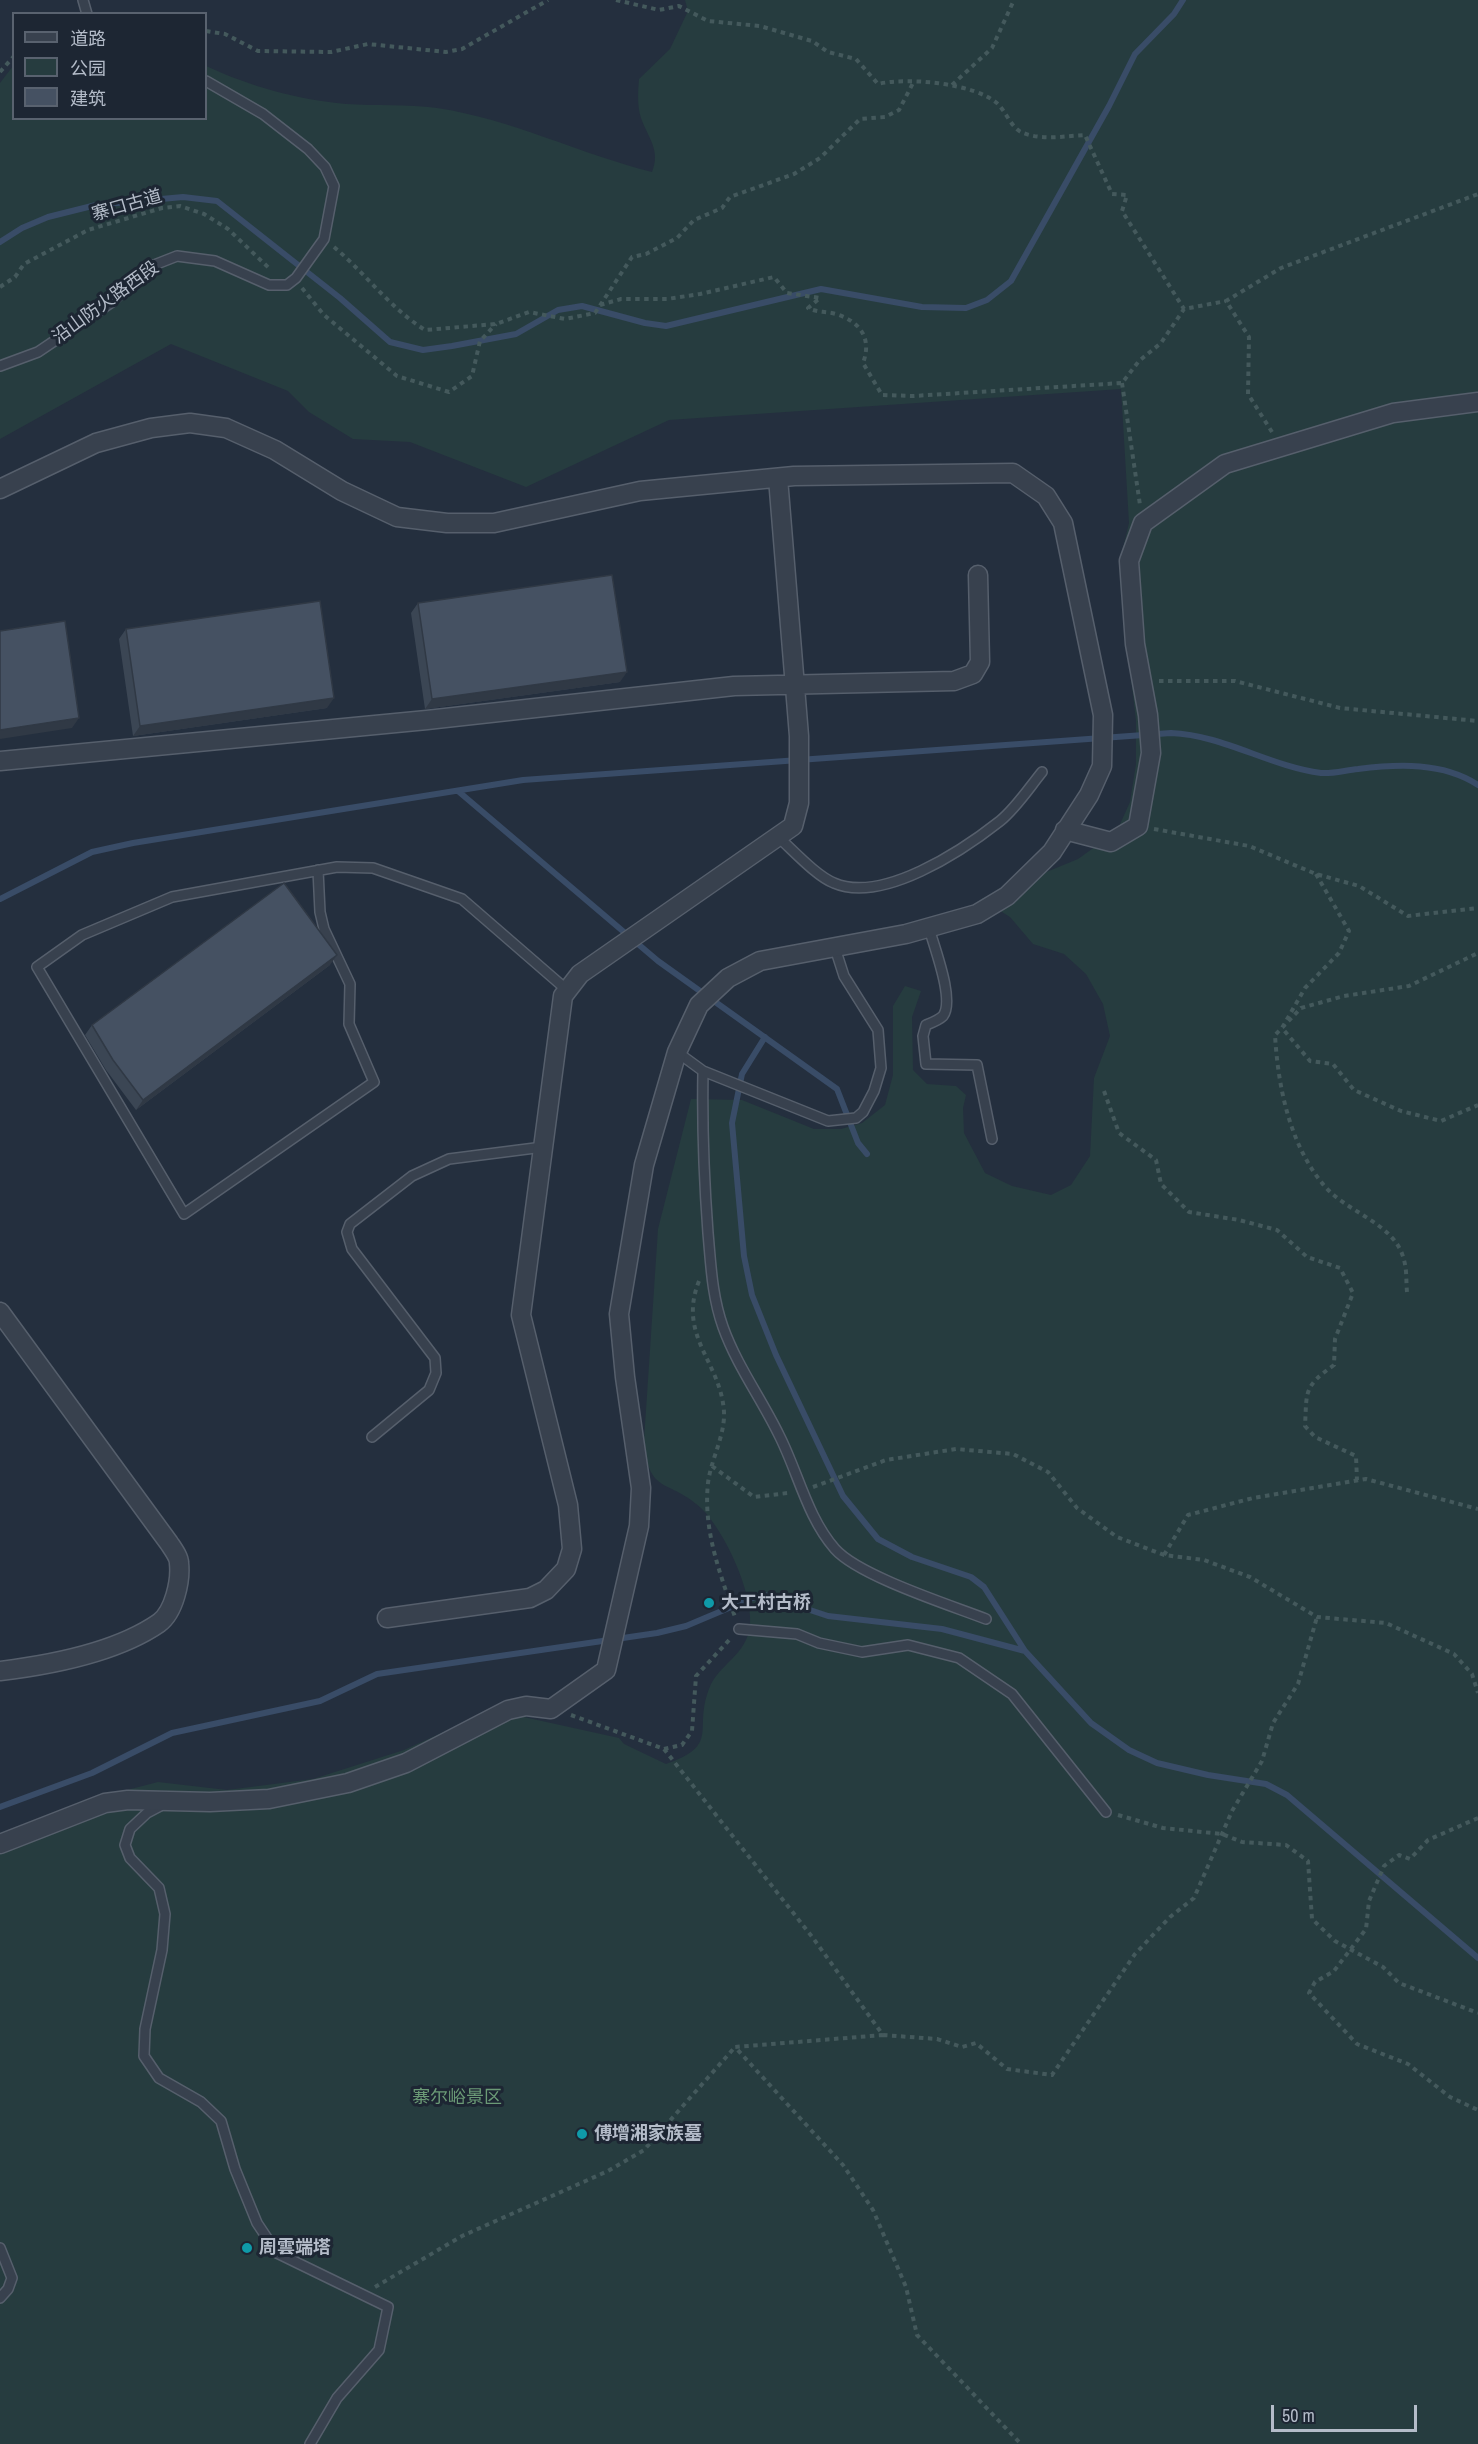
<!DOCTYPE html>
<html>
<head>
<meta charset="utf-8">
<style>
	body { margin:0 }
	#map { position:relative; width:1478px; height:2444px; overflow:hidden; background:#242f3e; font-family:"Archivo Narrow","Noto Sans SC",sans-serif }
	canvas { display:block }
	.legend { position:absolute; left:12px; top:12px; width:195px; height:108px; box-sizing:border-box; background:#1d2633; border:2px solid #59626f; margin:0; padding:8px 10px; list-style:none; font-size:18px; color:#b4bcc9 }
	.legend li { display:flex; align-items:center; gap:12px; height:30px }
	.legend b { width:30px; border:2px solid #59626f }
	.scale { position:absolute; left:1271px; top:2405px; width:146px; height:27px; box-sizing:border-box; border:3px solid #b4bcc9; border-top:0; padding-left:8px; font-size:18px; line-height:21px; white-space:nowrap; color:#b4bcc9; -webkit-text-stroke:4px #1d2633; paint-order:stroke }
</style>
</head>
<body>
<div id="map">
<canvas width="1478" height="2444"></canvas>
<ul class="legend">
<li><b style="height:8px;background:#38414e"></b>道路</li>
<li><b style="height:16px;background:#263c3f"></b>公园</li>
<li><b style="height:16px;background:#455162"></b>建筑</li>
</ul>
<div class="scale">50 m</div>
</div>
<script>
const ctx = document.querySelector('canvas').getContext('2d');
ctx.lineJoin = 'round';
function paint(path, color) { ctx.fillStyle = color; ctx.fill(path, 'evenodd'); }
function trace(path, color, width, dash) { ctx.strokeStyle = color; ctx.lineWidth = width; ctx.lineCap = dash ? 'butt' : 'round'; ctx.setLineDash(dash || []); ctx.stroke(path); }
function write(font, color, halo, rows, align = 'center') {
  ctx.font = font + ' "Archivo Narrow","Noto Sans SC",sans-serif'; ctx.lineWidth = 6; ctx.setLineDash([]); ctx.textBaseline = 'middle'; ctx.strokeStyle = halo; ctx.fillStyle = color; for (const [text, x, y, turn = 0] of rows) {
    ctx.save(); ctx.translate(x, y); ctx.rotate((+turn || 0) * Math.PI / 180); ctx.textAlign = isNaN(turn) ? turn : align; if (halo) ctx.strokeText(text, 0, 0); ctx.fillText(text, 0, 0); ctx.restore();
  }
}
paint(new Path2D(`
	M685,0H1478V2444H0V1837L96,1798L158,1782L227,1790L313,1779L404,1750L492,1710L619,1738L624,1744L666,1764C721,1745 693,1730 709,1689C718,1664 747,1656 750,1625C753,1592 724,1530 701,1508C669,1478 648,1496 644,1440L658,1229L691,1099L742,1100L814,1129H841L862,1123L885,1105L893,1075V1006L905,986L921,991L912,1017L913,1070L927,1084L956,1086L966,1095L963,1108L964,1133L985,1173L1012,1186L1051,1195L1071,1185L1090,1156L1094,1078L1110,1036L1103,1004L1086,974L1064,954L1033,944L1010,917L981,899L1078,859L1117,831L1130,802L1136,764V721L1120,581L1121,557L1129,523L1121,389L669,420L526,487L410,442L353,439L309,412L288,391L171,344L0,439V83L13,66L14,118H206V66C252,87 295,99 346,104C376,106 407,104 437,108C511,119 580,154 652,172C661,150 648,138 641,118C637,105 638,92 639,79L670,49L688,11Z`), '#263c3f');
trace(new Path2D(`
	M0,242L22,228L48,217L96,205L183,197L217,201L340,298L390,342L423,350L452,346L516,334L558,310L582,306L645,323L666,326L821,289L922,307L966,308L987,300L1011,281L1109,106L1135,54L1174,14L1183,0
	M458,791L658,961L837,1089L858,1143L867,1154
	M0,899L92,852L133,843L523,780L1171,733C1223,735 1269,766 1321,773C1333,774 1346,770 1358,769C1398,764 1443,762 1478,785
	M765,1037L742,1074L732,1123L744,1256L752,1295L776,1355L843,1496L878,1539L912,1557L971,1577L984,1587L1025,1651
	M0,1807L92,1773L172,1733L320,1701L377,1674L657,1633L686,1626L762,1594L828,1616L942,1629L1025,1651L1091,1723L1129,1750L1157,1763L1208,1775L1266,1784L1287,1795L1478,1958`), '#394c67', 6);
const lane = new Path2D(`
	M83,0L87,14
	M0,366L38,352L112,302L149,267L177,256L215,261L269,285H287L296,278L324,239L334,186L325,167L308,149L263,114L206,81
	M777,836C792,849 816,876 834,883C882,904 962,851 1000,821C1016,808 1029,788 1042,772
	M318,870L320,912L324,929L350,984L349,1024L374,1082L184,1214L37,967L82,935L172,897L337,867L373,868L462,899L567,990
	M929,928C934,947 955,1000 943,1016C939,1020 931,1023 926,1025L923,1036L926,1064L977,1065L992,1139
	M677,1052L703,1071C702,1125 704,1179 708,1233C711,1266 712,1296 723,1327C737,1366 761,1398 779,1435C798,1472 807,1517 835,1549C859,1576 950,1605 986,1619
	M703,1071L828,1121L856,1118L863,1112L874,1091L881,1068L878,1030L844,976L835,948
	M372,1437L429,1390L436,1373L435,1358L352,1249L347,1232L350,1224L412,1176L449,1159L543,1147
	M739,1629L797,1634L819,1643L862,1652L908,1645L959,1658L1012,1694L1106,1812
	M164,1804L147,1813L130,1829L125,1845L130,1858L159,1888L165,1914L162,1950L145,2029L144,2056L159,2078L201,2102L221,2121L235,2169L257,2223L277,2253L388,2307L379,2350L337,2398L310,2444
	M0,2248L12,2278L8,2289L0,2298`);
const street = new Path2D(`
	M0,489L96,443L151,428L190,423L226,428L275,450L342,491L397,517L447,523H494L640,491L794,476L1013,473L1046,496L1063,523L1103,715L1102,766L1089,795L1052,852L1007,896L977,914L906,934L760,961L728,978L699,1005L677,1052L644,1165L619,1314L625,1377L641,1488L639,1526L606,1670L551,1709L526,1706L508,1710L406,1763L348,1783L269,1799L210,1802L128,1800L105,1803L0,1844
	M0,761L427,720L734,686L954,681L973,674L980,662L978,575
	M1065,830L1111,842L1138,826L1151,753L1148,715L1135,644L1129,561L1143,523L1225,464L1393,413L1478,402
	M0,1312L169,1543C173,1549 179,1557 179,1563C181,1581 174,1612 159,1623C117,1652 50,1665 0,1671
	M387,1618L530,1598L546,1590L566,1569L572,1549L568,1505L521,1315L563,996L580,974L793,826L799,803V736L778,478`);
trace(lane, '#565f6c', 12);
trace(street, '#565f6c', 21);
trace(new Path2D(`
	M616,0L659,10L679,6L708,21L760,26L812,41L828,52L856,59L878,84C907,77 975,83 998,104C1006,112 1011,127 1021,132C1040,141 1065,136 1085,135L1112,194L1127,195L1122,211L1184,309
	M206,31L225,34L258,51L331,52L368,44L446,52L462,49L548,0
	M0,72L14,56
	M952,85L992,48L1014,0
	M334,247C365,273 390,308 425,330L496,324L529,312L565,319L595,313L632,257L646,254L677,238L694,220L722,208L730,197L794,174L820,158L860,119L885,117L899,110L914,81
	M0,287L15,277L24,264L88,230L162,208L180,206L204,214L228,229L271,270
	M302,288L324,315L397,376L449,392L472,376L480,341L496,324
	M600,305L621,299H667L700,294L774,277L787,293L820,298L808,308C818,313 826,311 836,314C861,322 872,339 863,363L882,395L913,396L1122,383L1139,361L1161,343L1184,309L1226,301
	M1122,383L1140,505
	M1272,432L1248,394L1249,337L1226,301L1281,268L1478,194
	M1159,681H1235L1340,708L1478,721
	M1154,829L1249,846L1316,874L1359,886L1408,916L1478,908
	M1316,874L1349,931L1339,953L1305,988L1282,1028L1310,1061L1333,1064L1354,1090L1401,1111L1441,1121L1478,1105
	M1104,1091L1119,1133L1156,1160L1161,1184L1189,1212L1239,1220L1277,1230L1307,1257L1340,1268L1353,1293L1335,1339L1334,1365C1303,1387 1307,1391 1305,1426L1315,1437L1356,1456L1357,1480
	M699,1281C677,1336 721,1362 724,1412C725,1436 711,1459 708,1483C703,1531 720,1573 735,1617
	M1407,1292C1406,1282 1407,1270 1404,1260C1395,1222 1345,1213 1322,1183C1289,1142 1278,1086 1275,1035L1301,1008L1344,996L1409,986L1478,953
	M712,1466L754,1497L788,1493
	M813,1487L886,1460L956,1449L1013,1454L1048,1472L1077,1508L1117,1537L1164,1555L1204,1560L1250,1577L1317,1617L1386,1623L1454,1654L1472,1674L1478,1693
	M1164,1555L1188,1515L1253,1498L1366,1479L1478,1509
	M571,1715L664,1749L682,1745L692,1731L696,1676L731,1638
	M664,1749L813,1938L883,2035L735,2047L843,2165L873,2210L906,2287L917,2335L1021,2444
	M1118,1815L1163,1828L1222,1834L1242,1842L1286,1845L1308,1861L1312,1919L1335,1941L1383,1967L1399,1983L1478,2013
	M1478,1818L1428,1840L1410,1859L1399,1855L1384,1866L1369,1901L1366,1929L1334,1971L1315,1982L1309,1993L1357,2044L1408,2064L1450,2097L1478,2110
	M883,2035L937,2039L962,2047L976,2043L1007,2069L1052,2075L1135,1954L1170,1917L1194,1898L1232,1811L1262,1761L1273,1723L1298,1684L1317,1617
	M375,2287L462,2236L608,2171L644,2150L735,2047`), '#44595c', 4, [4.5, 4.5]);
trace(lane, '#38414e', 9);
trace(street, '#38414e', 18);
paint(new Path2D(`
	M418,603L620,682L425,709L411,613Z
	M126,629L327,708L133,736L119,639Z
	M330,965L136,1110L106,1070L85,1035L92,1025Z`), '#3b4654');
paint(new Path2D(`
	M627,672L620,682L425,709L432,699Z
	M334,698L327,708L133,736L140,726Z
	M79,718L72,728L0,739V730Z
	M337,955L330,965L136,1110L143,1100Z`), '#303945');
const building = new Path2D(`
	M612,575L627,672L432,699L418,603Z
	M320,601L334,698L140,726L126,629Z
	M65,621L79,718L0,730V631Z
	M284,883L337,955L143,1100L113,1060L92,1025Z`);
paint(building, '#455162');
trace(building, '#303945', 1.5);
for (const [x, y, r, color] of [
	[709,1603,6,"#0f9aa8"],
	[582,2134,6,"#0f9aa8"],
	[247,2248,6,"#0f9aa8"]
]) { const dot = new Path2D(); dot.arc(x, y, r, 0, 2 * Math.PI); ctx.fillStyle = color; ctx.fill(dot); trace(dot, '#1d2633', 2); }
write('18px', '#b4bcc9', '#1d2633', [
	["寨口古道",127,206,-16],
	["沿山防火路西段",106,303,-36]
]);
write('bold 18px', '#b4bcc9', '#1d2633', [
	["大工村古桥",721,1603],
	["傅增湘家族墓",594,2134],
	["周雲端塔",259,2248]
], 'left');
write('18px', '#6b9a76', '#1d2633', [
	["寨尔峪景区",457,2098]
]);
</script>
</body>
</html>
